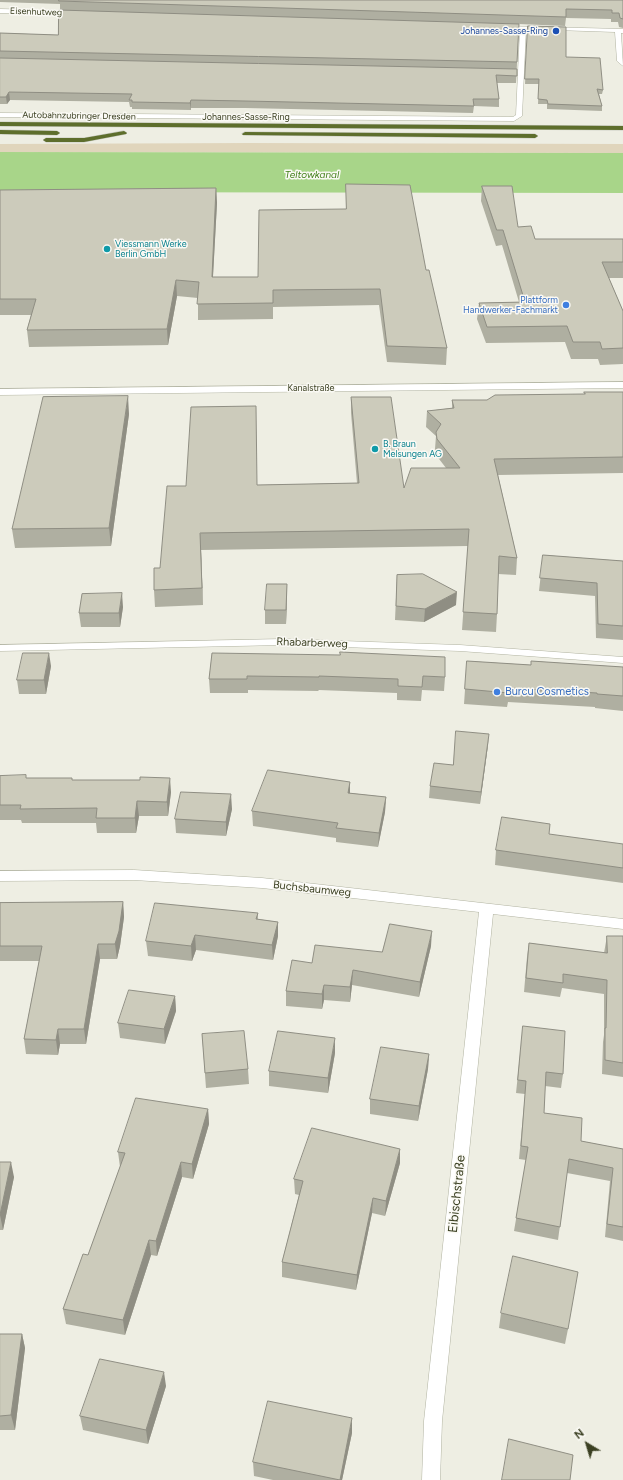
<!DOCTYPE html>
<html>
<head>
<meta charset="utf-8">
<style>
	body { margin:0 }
	#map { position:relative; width:623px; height:1480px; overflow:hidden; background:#eeeee3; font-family:Figtree,sans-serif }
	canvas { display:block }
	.north { position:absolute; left:567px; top:1424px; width:40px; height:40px; -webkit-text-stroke:3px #faf9f4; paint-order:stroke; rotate:322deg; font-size:11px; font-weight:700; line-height:16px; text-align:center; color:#3b4022 }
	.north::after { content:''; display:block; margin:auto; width:14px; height:18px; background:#3b4022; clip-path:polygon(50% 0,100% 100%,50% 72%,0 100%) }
</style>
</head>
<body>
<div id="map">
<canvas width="623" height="1480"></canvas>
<div class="north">N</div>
</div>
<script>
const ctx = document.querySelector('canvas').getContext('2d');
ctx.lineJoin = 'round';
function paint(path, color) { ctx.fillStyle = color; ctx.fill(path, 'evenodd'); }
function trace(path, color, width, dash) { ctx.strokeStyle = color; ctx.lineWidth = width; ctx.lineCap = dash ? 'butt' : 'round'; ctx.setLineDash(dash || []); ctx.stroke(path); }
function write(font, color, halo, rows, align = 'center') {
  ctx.font = font + ' Figtree,sans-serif'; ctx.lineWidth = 3; ctx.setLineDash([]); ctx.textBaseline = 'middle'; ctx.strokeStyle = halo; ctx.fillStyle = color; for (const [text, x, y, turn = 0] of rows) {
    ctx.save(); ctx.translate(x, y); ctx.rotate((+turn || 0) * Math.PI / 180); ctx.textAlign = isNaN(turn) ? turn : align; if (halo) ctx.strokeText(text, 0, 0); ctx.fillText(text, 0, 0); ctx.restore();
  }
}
paint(new Path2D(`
	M249,143L623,144V153L0,152V144Z`), '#e0d5bc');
paint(new Path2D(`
	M0,152L623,153V193L0,192Z`), '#a8d589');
const minor = new Path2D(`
	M0,9L75,11L78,13L75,15L0,13Z
	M501,26L623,29V33H621L623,66L617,61L615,32L526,29L522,116L514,121L0,117V113L513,117L516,115L520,29H503L501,28Z
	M623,382V388L0,395V389Z
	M283,639L460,645L623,657V663L460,651L283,645L0,651V645Z
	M134,870L262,878L623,919V929L493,914L442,1421L440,1480H422L424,1421L479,912L262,888L134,880L0,881V871Z`);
const highway = new Path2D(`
	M0,122L623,126V130L0,126Z
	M0,130L57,131L60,133L57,135L0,134Z
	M124,131L127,133L126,134L84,142H46L43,140L46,138H84Z
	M245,132L535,134L538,136L535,138L243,135L242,134Z`);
trace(minor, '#b1b3a1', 1);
trace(highway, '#c8cac1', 1);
paint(minor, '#fff');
paint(highway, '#5e6e2c');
paint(new Path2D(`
	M0,0H623V28L619,27L618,22H611V19L566,18L565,26L519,24L516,83H497L499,99V107L474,106L473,113L245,108H191V110L132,109V107H130L129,102L10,100L7,104H0V33L58,35L60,9V4L0,2Z
	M528,26L566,57L603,90L602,94H599L602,106V111L547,109V104H538L539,84H525Z
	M346,184L426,270L447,348L446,365L387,362L379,305L273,307V319L198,320V298L177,296L168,345L29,347L27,330L31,315H0V190L216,188L217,203L213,277H258L346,209Z
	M482,186L518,227L535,239H623V278H609L623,311V364L600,365L598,359H571L565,342L486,343L477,319L479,303L519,302L502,245L496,246L481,201Z
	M584,392H623V473L498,475L517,558L516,575L498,574L497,614L496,632L462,630L468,546L201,550L203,605L155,607L154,590L160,568L257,485L357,483L351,413V397L404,488L446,468L436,455L435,449L436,436L426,427L427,411L452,408V400H487L584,394Z
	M129,414L111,546L15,548L12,529Z
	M543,555L623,561V640L596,638L595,596L539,591Z
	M397,575L456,605L424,622L395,620Z
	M287,584V597L286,624H265V610Z
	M123,607L120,627H81L79,613Z
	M212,653L445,677L444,691L422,690L421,701L397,700V693L319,690L318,691L248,690V693H210L209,679Z
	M467,661L531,665V661L623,667V711L595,708V707L508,702L507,707L464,704Z
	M51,666L46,694H19L17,680Z
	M488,745L480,804L429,798L430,786L453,765Z
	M0,776L27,778L72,780L171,792L168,816H139L136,833H97L96,823H22L21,820H0Z
	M350,782V793L386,797L385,812L378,847L336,842V838L253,826L252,811Z
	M232,809L226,836L176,833L175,819Z
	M623,844V883L495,865L496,850Z
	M123,902L124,917L120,946L117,959H100L86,1044H60L58,1055L26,1054L24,1039L39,961H0V903Z
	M258,913V919L278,922V936L273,960L196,950L192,961L148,956L146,941Z
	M607,936H623V1077L602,1074L603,1042L604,1035V994L562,988L560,997L524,992L527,957L529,943L604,953Z
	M431,946L419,997L352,985L350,1002L324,1000L322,1009L286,1006V991L312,963L382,952Z
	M175,996L176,1011L165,1044L120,1038L118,1023Z
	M523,1026L563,1074L561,1088L545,1086L544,1113L581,1141L623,1149V1241L605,1237L610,1181L567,1173L558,1240L514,1231L526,1160L519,1159L525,1094L516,1093Z
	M202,1034L248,1069L249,1084L206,1088Z
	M335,1053L328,1093L269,1086V1071Z
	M429,1054L428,1069L418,1121L370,1114V1099Z
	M208,1109L209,1124L193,1179L182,1177L157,1256L151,1255L125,1335L66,1324L63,1309L88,1255L120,1167L118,1152Z
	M0,1162L14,1177L3,1230H0Z
	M400,1163L385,1216L372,1213L356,1290L282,1277V1262L299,1195L295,1194L294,1179Z
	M501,1313L568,1329L565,1344L499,1328Z
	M0,1334H22L25,1348L15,1430H0Z
	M166,1386L148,1444L83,1430L80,1416Z
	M352,1433L342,1480H273L254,1476L253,1462Z`), '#afafa1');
paint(new Path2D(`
	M9,92L10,100L7,104L6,97Z
	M191,100V110L190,103Z
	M216,188L217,203L212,293V277Z
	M176,280L177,296L168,345L167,329Z
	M128,396L129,414L111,546L109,528Z
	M200,533L201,550L203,605L202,588Z
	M287,584V597L286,624V610Z
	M457,592L456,605L424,622L425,609Z
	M122,593L123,607L120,627L119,613Z
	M49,653L51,666L46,694L44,680Z
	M489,734L488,745L480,804L481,792Z
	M170,778L171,792L168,816L167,802Z
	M350,782V796L348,793Z
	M231,794L232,809L226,836V822Z
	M386,797L385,812L378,847L379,833Z
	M137,801L139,816L136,833L135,818Z
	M123,902L124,917L120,946L117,959L115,944Z
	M278,922V936L273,960L272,945Z
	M432,931L431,946L419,997L420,982Z
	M195,935L196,950L192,961L191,946Z
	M98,944L100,959L86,1044L84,1029Z
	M353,970L352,985L350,1002V987Z
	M324,985V1000L322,1009V994Z
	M175,996L176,1011L165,1044L164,1029Z
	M58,1029L60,1044L58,1055L56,1040Z
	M335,1038V1053L328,1093V1078Z
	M429,1054L428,1069L418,1121L419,1106Z
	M208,1109L209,1124L193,1179L192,1164Z
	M400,1149V1163L385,1216L386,1201Z
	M11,1162L14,1177L3,1230L0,1215Z
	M181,1162L182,1177L157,1256L156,1241Z
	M373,1198L372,1213L356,1290L357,1275Z
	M149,1240L151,1255L125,1335L123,1320Z
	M22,1334L25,1348L15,1430L11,1415Z
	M164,1372L166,1386L148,1444L146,1430Z
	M352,1418V1433L342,1480H340Z`), '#8f8e83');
const building = new Path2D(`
	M59,0H623V19L620,18L619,13H612V10L566,9V17L59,1Z
	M59,10L519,24L517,62L0,51V33L58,35Z
	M528,26L566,27V57L600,58L603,90L597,89L602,106L548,104L547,100L538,99L539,79H525Z
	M0,58L517,69V76L496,75L499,99H473L474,106L245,101L191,100L190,103L132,102V100H129L132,94L9,92L6,97H0Z
	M346,184L410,185L426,270H429L447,348L387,346L380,289L273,290V303L197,304L199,282L176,280L167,329L27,330L36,299H0V190L216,188L212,277H258L259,210L346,209Z
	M482,186H512L518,227L531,226L535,239H623V262H602L623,311V348L602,349L600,342H573L567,326L487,327L479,303L525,302L503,230H497Z
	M584,392H623V457L494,459L517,558L499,556L497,614L463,612L469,529L200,533L202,588L154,590V568H160L167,486H186L191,407L256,406L257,485L359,483L351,397H391L404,488L411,468H460L437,439L436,432L441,424L427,411L454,408L452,400H487L495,395L585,394Z
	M128,396L109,528L12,529L43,397Z
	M543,555L623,561V626L598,624L597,583L540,578Z
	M423,574L457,592L425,609L396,606L397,575Z
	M267,584H287L286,610H265Z
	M122,593L119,613H79L82,594Z
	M340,652L445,657V677L423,676L422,687L398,686V679L319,676V677L247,676V679H209L212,653L340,655Z
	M23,653H49L44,680H17Z
	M467,661L531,665V661L623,667V696L597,694V693L509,688V693L465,689Z
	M456,731L489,734L481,792L430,786L434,763L453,765Z
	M268,770L350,782L348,793L386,797L379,833L336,828L338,823L252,811Z
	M26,775V778H72V780H140V777L170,778L167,802L137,801L135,818H96L97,808L20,809L21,805H0V776Z
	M181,792L231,794L226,822L175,819Z
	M502,817L550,824L549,834L623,844V868L496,850Z
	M123,902L119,931L115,944H98L84,1029H58L56,1040L24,1039L42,946H0V903Z
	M155,903L258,913L256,919L278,922L272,945L195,935L191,946L146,941Z
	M390,924L432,931L420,982L353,970L350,987L324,985L322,994L286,991L292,960L312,963L315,945L382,952Z
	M607,936H623V1063L605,1060V1028H606L607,980L563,974V983L526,978L529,943L607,953Z
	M129,990L175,996L164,1029L118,1023Z
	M523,1026L565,1031L563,1074L546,1072L544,1113L582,1118L581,1141L623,1149V1227L607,1224L613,1168L569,1159L560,1227L516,1218L528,1147L521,1146L526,1081L518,1080Z
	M244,1031L248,1069L205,1073L202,1034Z
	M278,1031L335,1038L328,1078L269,1071Z
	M381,1047L429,1054L419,1106L370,1099Z
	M136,1098L208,1109L192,1164L181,1162L156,1241L149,1240L123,1320L63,1309L83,1254L88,1255L125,1153L118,1152Z
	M312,1128L400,1149L386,1201L373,1198L357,1275L282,1262L303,1181L294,1179Z
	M0,1162H11L0,1215Z
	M513,1256L578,1272L568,1329L501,1313Z
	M0,1334H22L11,1415L0,1416Z
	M100,1359L164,1372L146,1430L80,1416Z
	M268,1401L352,1418L340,1480L253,1462Z
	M509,1439L573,1455L570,1480H502Z`);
paint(building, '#cccbbb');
trace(building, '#8f8e83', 1);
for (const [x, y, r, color] of [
	[556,31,4,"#1a4fb4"],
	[107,249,4,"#0f9aa8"],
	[566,305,4,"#3f7fe0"],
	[375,449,4,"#0f9aa8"],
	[497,692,4,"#3f7fe0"]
]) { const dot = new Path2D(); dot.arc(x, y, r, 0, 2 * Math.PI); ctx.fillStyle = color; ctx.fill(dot); trace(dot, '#faf9f4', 1.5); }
write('9px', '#3b4022', '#faf9f4', [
	["Eisenhutweg",36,12,2],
	["Autobahnzubringer Dresden",79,116,1],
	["Johannes-Sasse-Ring",246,117],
	["Kanalstraße",311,388]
]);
write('9px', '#164399', '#faf9f4', [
	["Johannes-Sasse-Ring",548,31]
], 'right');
write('9px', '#0d838f', '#faf9f4', [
	["Viessmann Werke",115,244],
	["Berlin GmbH",115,254],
	["B. Braun",383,444],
	["Melsungen AG",383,454]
], 'left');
write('9px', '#366cbe', '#faf9f4', [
	["Plattform",558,300],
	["Handwerker-Fachmarkt",558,310]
], 'right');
write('italic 10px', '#417f19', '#faf9f4', [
	["Teltowkanal",312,175]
]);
write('11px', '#3b4022', '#faf9f4', [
	["Rhabarberweg",312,643,2],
	["Buchsbaumweg",312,889,6]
]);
write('11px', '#366cbe', '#faf9f4', [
	["Burcu Cosmetics",505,692]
], 'left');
write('13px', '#3b4022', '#faf9f4', [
	["Eibischstraße",457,1194,-84]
]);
</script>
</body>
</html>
